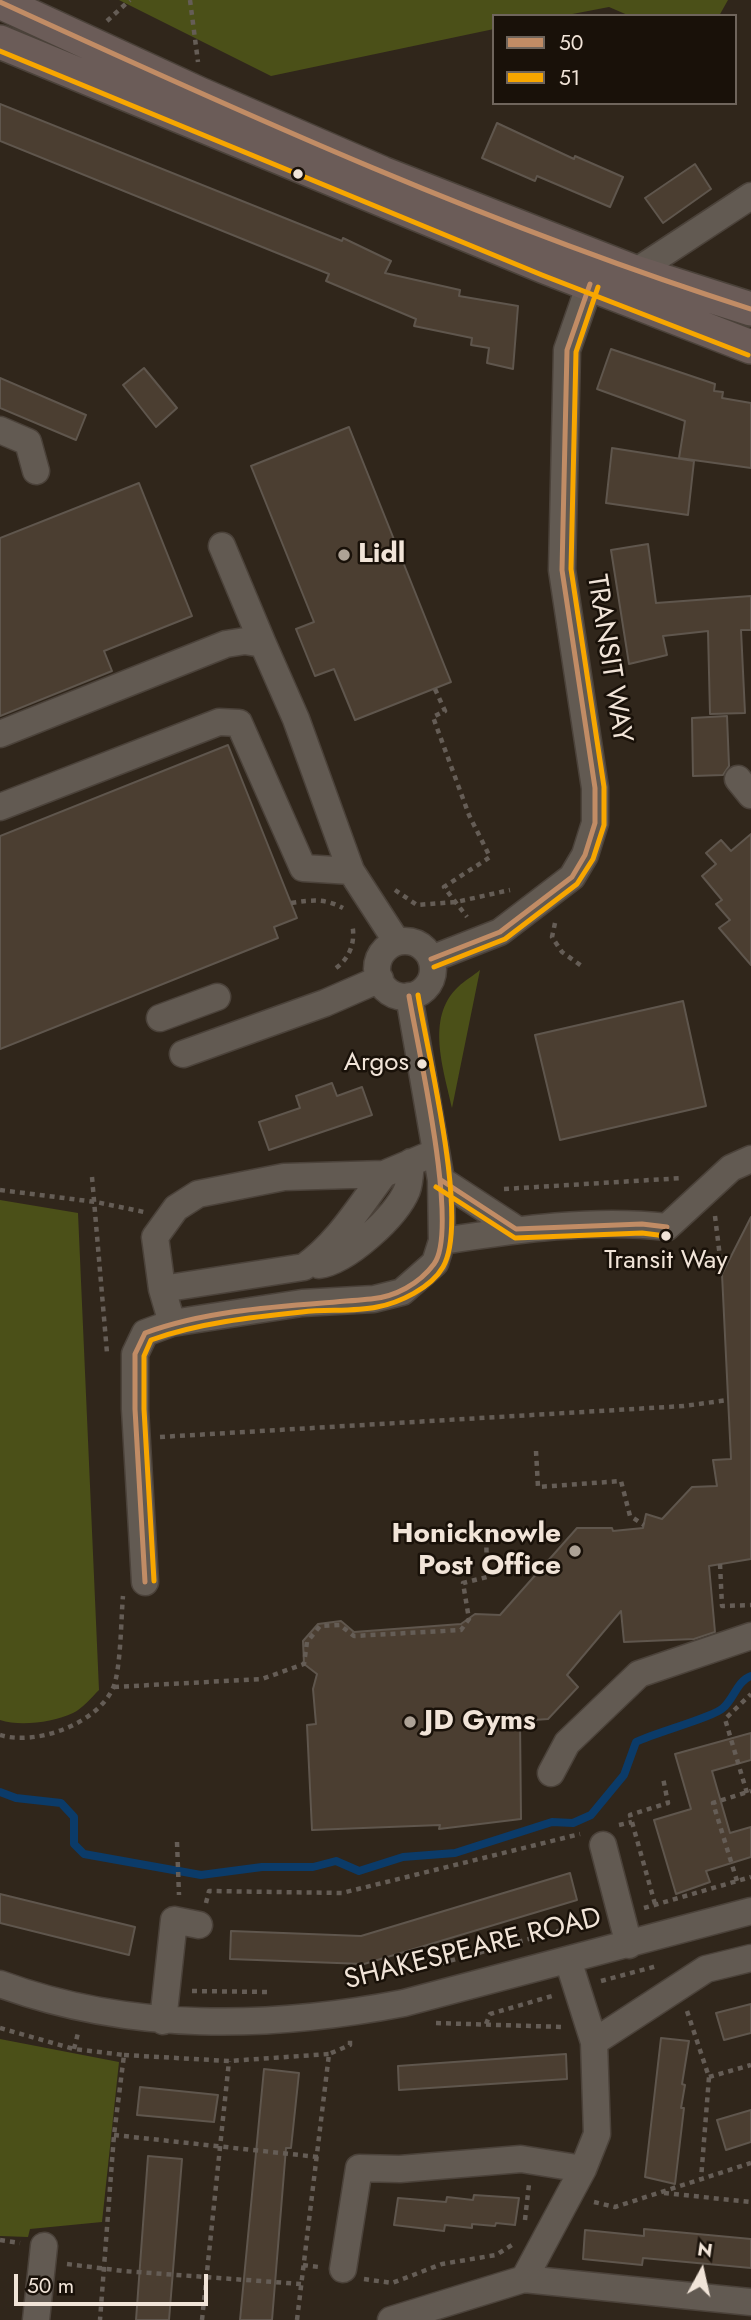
<!DOCTYPE html>
<html>
<head>
<meta charset="utf-8">
<style>
	body { margin:0 }
	#map { position:relative; width:751px; height:2320px; overflow:hidden; background:#30261b; font-family:Jost,sans-serif }
	canvas { display:block }
	.legend { position:absolute; left:492px; top:14px; width:245px; height:91px; box-sizing:border-box; background:#191109; border:2px solid #6f655c; margin:0; padding:9px 12px; list-style:none; font-size:21px; color:#f1e4d8 }
	.legend li { display:flex; align-items:center; gap:14px; height:35px }
	.legend b { width:35px; border:2px solid #6f655c }
	.north { position:absolute; left:667px; top:2236px; width:70px; height:70px; -webkit-text-stroke:5px #191109; paint-order:stroke; rotate:8deg; font-size:19px; font-weight:700; line-height:28px; text-align:center; color:#f1e4d8 }
	.north::after { content:''; display:block; margin:auto; width:24px; height:32px; background:#f1e4d8; clip-path:polygon(50% 0,100% 100%,50% 72%,0 100%) }
	.scale { position:absolute; left:14px; top:2274px; width:194px; height:32px; box-sizing:border-box; border:4px solid #f1e4d8; border-top:0; padding-left:9px; font-size:21px; line-height:24px; white-space:nowrap; color:#f1e4d8; -webkit-text-stroke:5px #191109; paint-order:stroke }
</style>
</head>
<body>
<div id="map">
<canvas width="751" height="2320"></canvas>
<ul class="legend">
<li><b style="height:9px;background:#c18c65"></b>50</li>
<li><b style="height:9px;background:#f7a600"></b>51</li>
</ul>
<div class="north">N</div>
<div class="scale">50 m</div>
</div>
<script>
const ctx = document.querySelector('canvas').getContext('2d');
ctx.lineJoin = 'round';
function paint(path, color) { ctx.fillStyle = color; ctx.fill(path, 'evenodd'); }
function trace(path, color, width, dash) { ctx.strokeStyle = color; ctx.lineWidth = width; ctx.lineCap = dash ? 'butt' : 'round'; ctx.setLineDash(dash || []); ctx.stroke(path); }
function write(font, color, halo, rows, align = 'center') {
  ctx.font = font + ' Jost,sans-serif'; ctx.lineWidth = 5; ctx.setLineDash([]); ctx.textBaseline = 'middle'; ctx.strokeStyle = halo; ctx.fillStyle = color; for (const [text, x, y, turn = 0] of rows) {
    ctx.save(); ctx.translate(x, y); ctx.rotate((+turn || 0) * Math.PI / 180); ctx.textAlign = isNaN(turn) ? turn : align; if (halo) ctx.strokeText(text, 0, 0); ctx.fillText(text, 0, 0); ctx.restore();
  }
}
paint(new Path2D(`
	M119,0H728L719,16H630L609,7L562,16H494V29L271,76Z
	M480,970L452,1108C444,1070 425,1018 458,987C464,981 473,976 480,970Z
	M0,1200L78,1213L99,1690C91,1698 82,1709 73,1713C53,1722 21,1727 0,1720Z
	M0,2039L119,2062L102,2222L30,2229L28,2237L0,2236Z`), '#4b5018');
trace(new Path2D(`
	M0,1792L16,1798L61,1803L74,1817V1844L84,1854L201,1875L262,1867H313L336,1861L359,1871L403,1857L455,1853L552,1822L573,1823L591,1815L624,1775L636,1742C654,1733 714,1717 723,1708C734,1699 737,1681 751,1676`), '#0b3b69', 8);
const building = new Path2D(`
	M0,104L342,241L343,238L391,261L385,273L460,290L459,296L518,306L513,369L487,363L489,348L471,345L472,338L414,326L416,319L326,281L329,274L0,141Z
	M497,123L574,159L575,156L623,177L610,207L537,176L535,181L482,158Z
	M695,164L711,189L663,223L645,198Z
	M611,349L715,384L714,391L723,392L722,398L751,403V468L679,458L685,421L597,389Z
	M144,368L177,408L156,427L123,385Z
	M0,378L86,415L76,440L0,408Z
	M349,427L451,682L355,720L334,669L315,676L296,629L314,622L251,466Z
	M612,448L694,461L688,515L606,503Z
	M139,483L192,616L104,651L112,671L0,716V538Z
	M648,544L656,603L751,596V630H741L745,713L710,714L708,631L663,636L667,655L629,664L611,550Z
	M727,716L729,766L723,775L693,776L692,718Z
	M228,745L297,918L274,927L278,938L0,1049V836Z
	M751,834V965L719,928L730,920L716,904L722,900L702,876L716,864L706,853L721,840L731,851Z
	M683,1001L706,1106L560,1140L535,1035Z
	M332,1083L337,1096L362,1087L372,1115L269,1150L259,1122L300,1108L296,1096Z
	M751,1217V1559L709,1566L715,1632L694,1639L624,1642L621,1611L567,1675L578,1687L548,1719L520,1721L521,1819L439,1829L440,1825L312,1830L307,1725L316,1724L313,1689L317,1674L304,1664L303,1641L318,1624L341,1621L354,1632L461,1624L475,1614L500,1615L577,1528H612L613,1531L643,1528L646,1514L662,1519L692,1487L717,1486L713,1460L731,1459L722,1274Z
	M751,1733V1760L712,1771L730,1833L751,1827V1857L706,1871L710,1882L676,1894L654,1820L691,1809L675,1754Z
	M570,1873L577,1900L364,1964L230,1959L231,1931L361,1936Z
	M0,1894L135,1927L129,1955L0,1923Z
	M751,2004V2033L724,2040L716,2013Z
	M661,2038L689,2041L682,2084L685,2085L681,2108H684L675,2184L645,2177Z
	M566,2054L567,2079L399,2090L398,2066Z
	M264,2069L299,2073L291,2148H286L272,2320H240Z
	M140,2087L218,2095L214,2122L137,2115Z
	M751,2110V2142L726,2150L717,2120Z
	M148,2156L182,2159L169,2320H136Z
	M474,2195L519,2198L515,2225L496,2223L495,2226L472,2224V2228L445,2225L444,2231L394,2225L398,2198L446,2202L447,2197L473,2200Z
	M644,2229L751,2239V2268L643,2258L642,2265L583,2259L585,2230L644,2236Z`);
paint(building, '#4b3e31');
trace(building, '#5f564d', 2);
const minor = new Path2D(`
	M0,430L28,442L36,471
	M222,546L263,644
	M0,734L226,644L245,641L263,644L296,719L351,871L397,942
	M738,779L751,795
	M0,807L219,722L239,723L303,868L351,871
	M377 969a28 28 0 1 1 56 0a28 28 0 1 1-56 0Z
	M431,959L500,932L572,877L585,855L595,823V788L562,570L567,350L590,284L635,272L751,196
	M160,1018L217,997
	M183,1054L325,1003L380,979
	M441,1180L516,1229
	M442,1241C515,1230 593,1218 667,1227L731,1168L751,1159
	M319,1265C347,1261 396,1217 407,1190C410,1182 410,1171 411,1162
	M162,1289L304,1267C338,1243 359,1207 384,1174
	M172,1323L162,1289L155,1237L176,1208L198,1194L284,1177L384,1174L434,1153
	M145,1582L135,1409V1354L145,1333L172,1323L302,1303L374,1299L402,1292L435,1263L442,1241L441,1180L409,996
	M551,1773L567,1743L639,1674L751,1636
	M603,1845L629,1945
	M0,1984C131,2032 269,2029 404,2003L751,1911
	M163,2021L174,1920L199,1925
	M594,2042L706,1969L751,1958
	M343,2269L359,2168L400,2169L521,2159L583,2169
	M524,2279L583,2169L597,2134L594,2042L568,1960
	M36,2320L44,2246
	M391,2320L524,2279L751,2302`);
const major = new Path2D(`
	M0,2L202,95L382,173L635,272L751,309
	M0,42L545,267L751,347`);
trace(minor, '#4b423a', 29);
trace(major, '#4b423a', 36);
trace(new Path2D(`
	M190,0L198,62
	M107,21L130,0
	M435,689L445,711L433,717L469,815L490,857L444,887L467,917
	M395,890L417,905L456,902L510,890
	M291,903C312,900 324,898 343,908
	M555,923L552,937L562,952L583,967
	M336,968C350,958 356,941 352,924
	M92,1177L107,1353
	M504,1189L683,1178
	M0,1190L96,1202L144,1212
	M715,1216L722,1274
	M160,1437L684,1406L728,1400
	M536,1451L538,1487L621,1481L630,1516L644,1525
	M720,1564L722,1606L751,1605
	M114,1687L262,1679L304,1664L307,1642L320,1626L340,1625L354,1636L461,1630L469,1619L463,1583L487,1577L486,1525
	M0,1735C36,1746 97,1724 113,1688C121,1670 121,1617 123,1596
	M747,1793L725,1719L751,1694
	M619,1825L632,1822
	M177,1842L179,1895
	M737,1881L713,1803L751,1791
	M206,1903L209,1891L342,1893L580,1834
	M655,1904L630,1815L668,1803L663,1778
	M644,1908L751,1877
	M431,1966L598,1920
	M601,1981L657,1966
	M192,1991L267,1992
	M687,2011L709,2077L701,2179
	M436,2023L563,2027
	M486,2024L490,2014L552,1996
	M0,2028L74,2049L124,2055L114,2135L100,2320
	M74,2049L78,2033
	M124,2055L229,2061L329,2054
	M709,2077L751,2065
	M114,2135L318,2157
	M664,2193L751,2202
	M594,2202L615,2207L751,2163
	M525,2220L529,2184
	M0,2240L20,2243
	M67,2264L123,2271L301,2284
	M303,2265L319,2267
	M364,2279L392,2283L442,2264L496,2255L512,2245
	M202,2320L229,2061
	M297,2320L329,2054L350,2045V2036`), '#655d56', 4.5, [5, 5]);
trace(minor, '#625a52', 26);
trace(major, '#6b5c58', 33);
trace(new Path2D(`
	M0,2C246,115 493,227 751,309
	M431,959L500,932L572,877L585,855L595,823V788L562,570L567,350L590,284
	M441,1180L516,1229L642,1224L667,1227
	M145,1582L135,1409V1354L145,1333C216,1307 296,1306 371,1299C395,1297 419,1284 434,1264C460,1229 417,1044 409,996`), '#c18c65', 5);
trace(new Path2D(`
	M0,51L542,275L748,355
	M434,967L505,939L577,884L593,859L604,825V787L571,569L576,352L598,287
	M436,1187L515,1238L642,1233L666,1236
	M154,1581L144,1409V1356L151,1340C198,1323 253,1317 302,1312C327,1309 353,1312 377,1307C399,1303 431,1288 443,1267C470,1221 427,1051 418,995`), '#f7a600', 5);
for (const [x, y, r, color] of [
	[298,174,6,"#f1e4d8"],
	[344,555,7,"#ada296"],
	[422,1064,6,"#f1e4d8"],
	[666,1236,6,"#f1e4d8"],
	[575,1551,7,"#ada296"],
	[410,1722,7,"#ada296"]
]) { const dot = new Path2D(); dot.arc(x, y, r, 0, 2 * Math.PI); ctx.fillStyle = color; ctx.fill(dot); trace(dot, '#191109', 2.5); }
write('26px', '#f1e4d8', '#191109', [
	["Argos",409,1064],
	["Transit Way",666,1262,"center"]
], 'right');
write('bold 28px', '#f1e4d8', '#191109', [
	["Lidl",358,555],
	["Honicknowle",561,1535,"right"],
	["Post Office",561,1567,"right"],
	["JD Gyms",424,1722]
], 'left');
write('28px', '#f1e4d8', '#191109', [
	["TRANSIT WAY",608,659,81],
	["SHAKESPEARE ROAD",473,1950,-14]
]);
</script>
</body>
</html>
